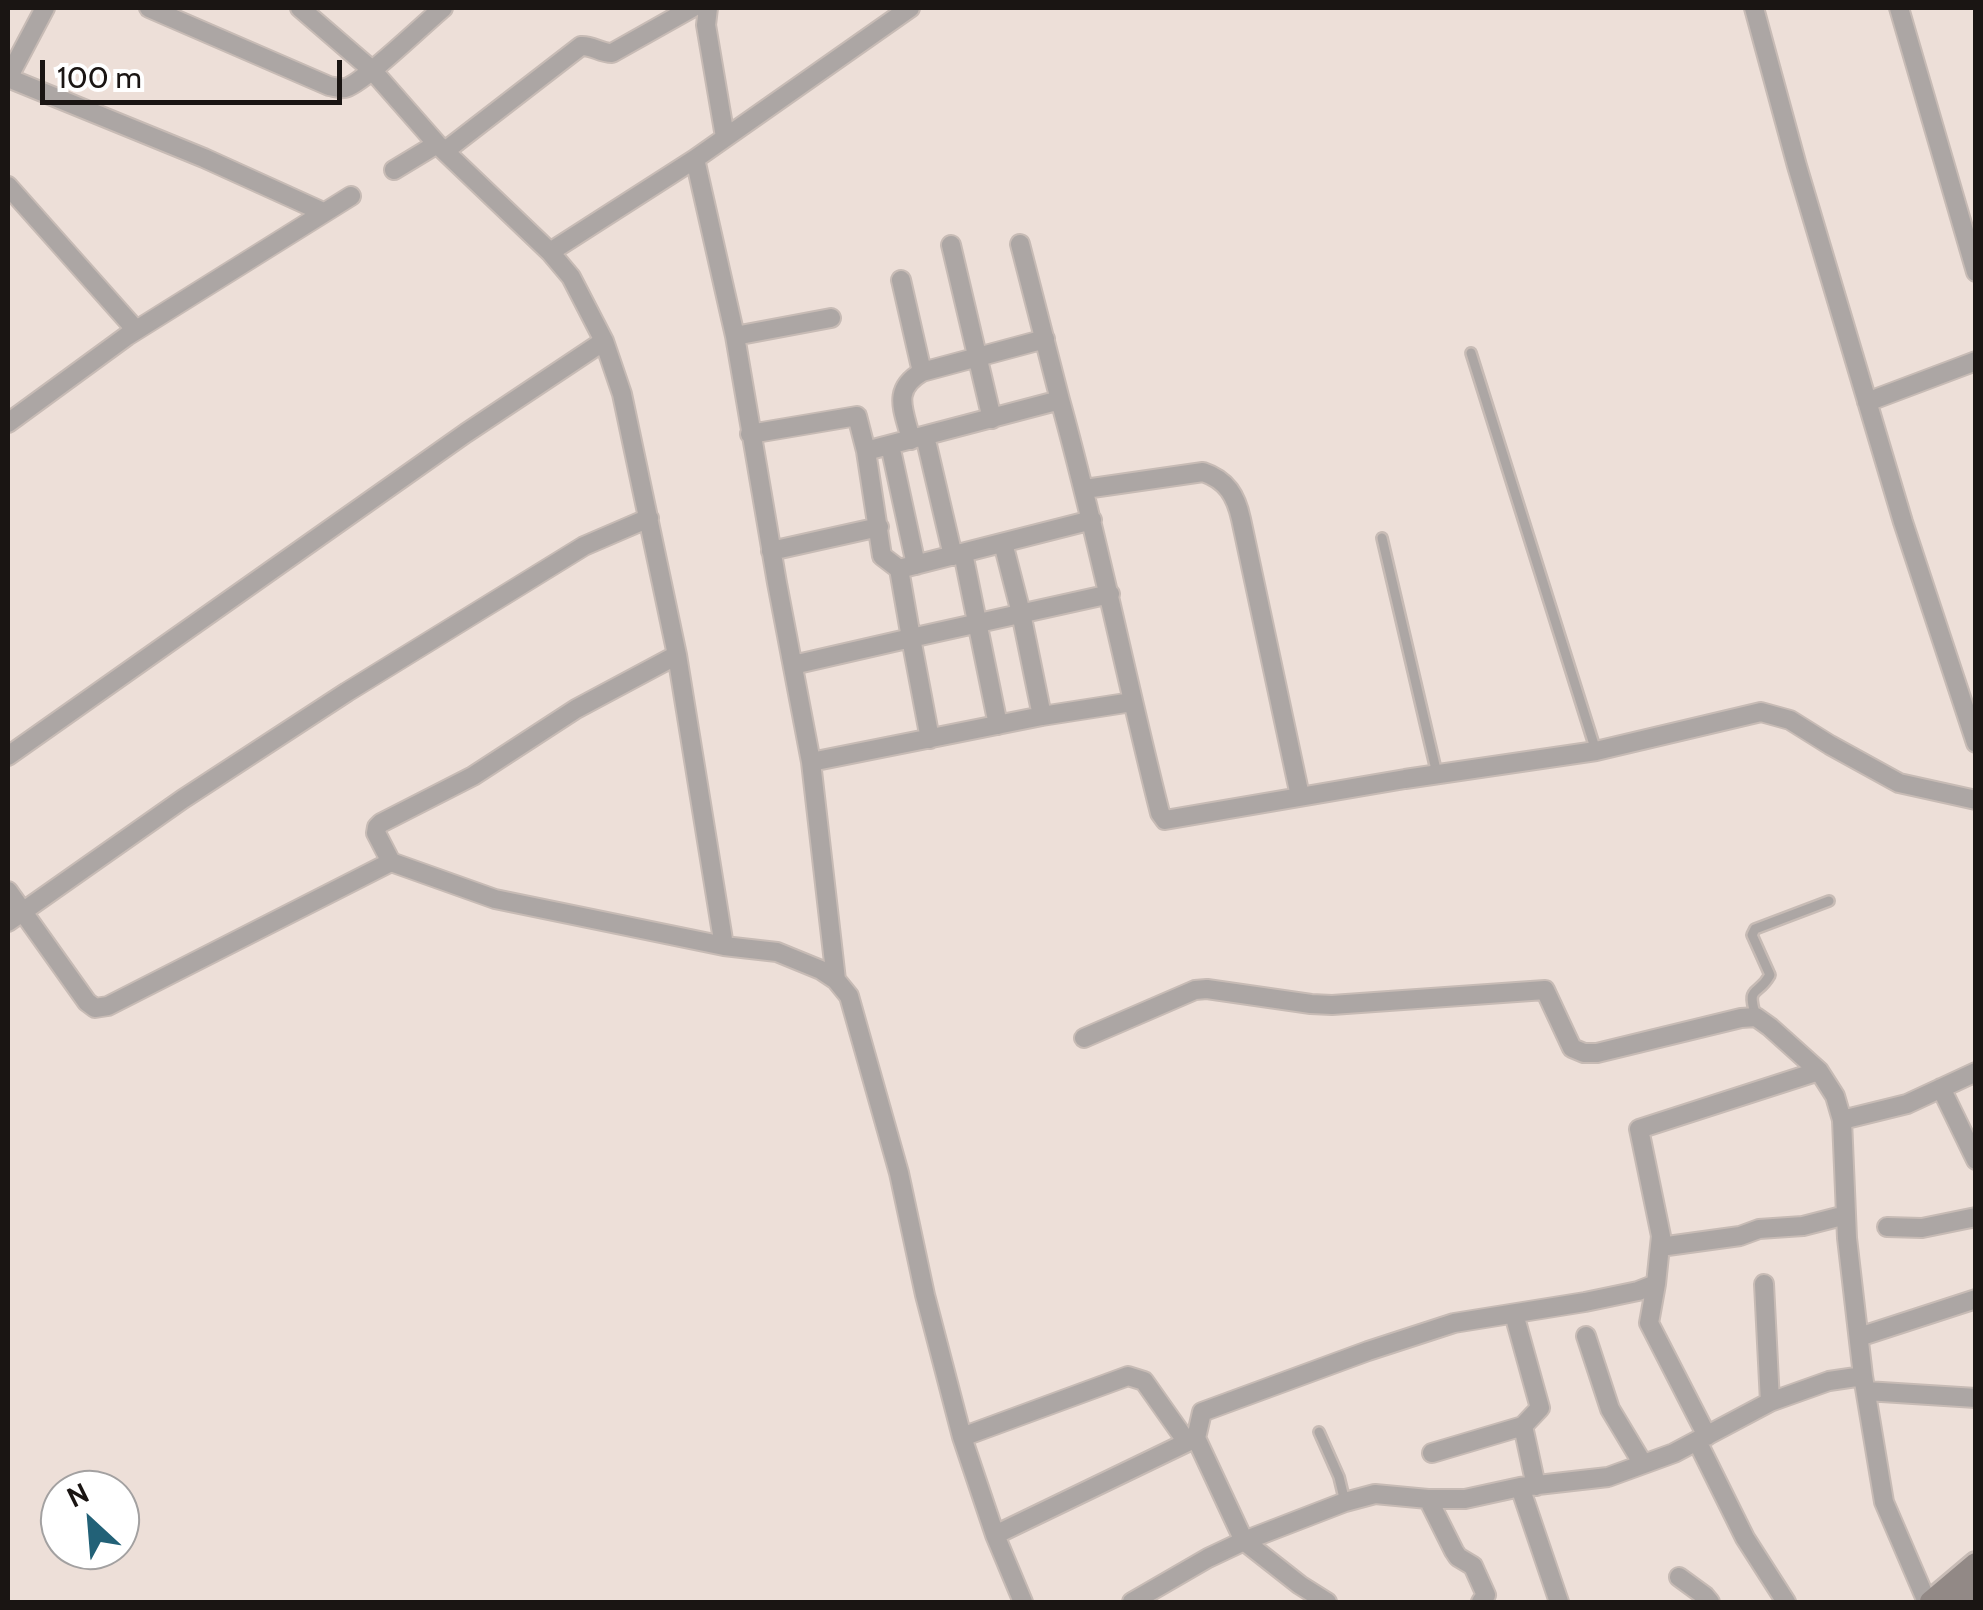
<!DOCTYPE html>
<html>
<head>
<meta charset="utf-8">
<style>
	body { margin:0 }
	#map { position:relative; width:1983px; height:1610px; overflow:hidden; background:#eddfd8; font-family:Cabin,sans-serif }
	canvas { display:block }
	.frame { position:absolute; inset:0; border:10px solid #1a1513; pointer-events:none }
	.north { position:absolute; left:40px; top:1470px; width:100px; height:100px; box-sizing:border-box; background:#fff; border:2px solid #a3a1a1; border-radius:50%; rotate:334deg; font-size:28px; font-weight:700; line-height:40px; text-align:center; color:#1a1513 }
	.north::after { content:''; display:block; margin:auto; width:35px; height:45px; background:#226177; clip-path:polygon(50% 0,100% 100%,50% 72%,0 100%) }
	.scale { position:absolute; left:40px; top:60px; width:302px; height:45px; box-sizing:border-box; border:5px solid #1a1513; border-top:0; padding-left:12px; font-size:30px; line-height:35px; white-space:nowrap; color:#1a1513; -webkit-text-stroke:8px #fff; paint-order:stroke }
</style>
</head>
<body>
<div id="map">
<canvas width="1983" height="1610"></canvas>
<div class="frame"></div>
<div class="north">N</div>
<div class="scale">100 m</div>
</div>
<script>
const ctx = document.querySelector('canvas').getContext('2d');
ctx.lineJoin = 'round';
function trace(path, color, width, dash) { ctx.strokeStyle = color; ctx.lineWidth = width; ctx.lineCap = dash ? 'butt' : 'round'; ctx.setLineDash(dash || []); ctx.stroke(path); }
const lane = new Path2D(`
	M1471,353L1596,751
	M1382,538L1437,774
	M1756,1017C1746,984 1757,998 1770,975L1752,935L1755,929L1829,901
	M1319,1432L1339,1477L1345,1502`);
const street = new Path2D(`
	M149,8L329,86C335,87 339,89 345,88C361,85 426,22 443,8
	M300,8L372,70L437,144L550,252L571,277L604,341L622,394L677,655L724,946
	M708,8L706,25L725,137
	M1754,8L1797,166L1903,522L1976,743
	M1899,8L1976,272
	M8,78L204,158L323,212
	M8,78L45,8
	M445,151L581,46C592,45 600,53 612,53L692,8
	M695,159L735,336L777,583L811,762L836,980
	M394,170L437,144
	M8,186L136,330
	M1020,244L1060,400
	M951,245L992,419
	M550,252L695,159L910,8
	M901,280L922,372L1045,339
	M735,336L831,318
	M1867,402L1976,361
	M8,423L127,336L351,196
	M750,434L857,416L866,451L1060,400C1098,536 1125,675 1160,813L1165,820L1405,779L1596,751L1761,712L1790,720L1830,745L1899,783L1976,800
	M925,436L953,556
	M911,440C904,410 891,390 922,372
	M890,445L916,565
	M866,451L882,556L899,569
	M1085,489L1203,472C1227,480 1236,496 1241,519L1300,796
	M1092,520L899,569L911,638L1110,594
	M1003,543L1021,613L1042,716
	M771,551L879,527
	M963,553L998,725
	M793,665L911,638L930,739
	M8,756L466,433L604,341
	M811,762L1042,716L1132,702
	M391,862L376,833L377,827L381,823L473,776L576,709L677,655
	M8,891L87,1002L95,1008L108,1006L391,862L495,899L724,946L777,952L821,970L836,980L849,996L899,1173L925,1295L962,1437L995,1535L1023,1602
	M8,922L183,799L347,692L584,546L649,518
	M1084,1038L1195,990L1207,989L1311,1004L1332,1005L1545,990L1572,1048L1584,1053H1597L1741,1018L1756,1017L1770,1027L1819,1071L1835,1096L1842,1120L1847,1238L1863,1376L1884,1502L1927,1602
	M1941,1088L1976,1160
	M1842,1120L1907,1104L1976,1072
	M1887,1227L1922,1228L1976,1217
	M1660,1247L1740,1236L1759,1229L1803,1226L1846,1215
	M1656,1284L1649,1323L1707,1436
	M1764,1284L1770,1402
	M1514,1314L1540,1408L1523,1426L1536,1486
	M1586,1336L1610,1409L1643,1464
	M1859,1337L1976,1299
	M1866,1391L1976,1398
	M962,1437L1128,1376L1144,1381L1187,1442
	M1196,1438L1244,1541L1345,1502L1375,1494L1428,1499H1465L1520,1487L1608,1477L1674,1453L1770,1402L1829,1381L1863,1376
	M1697,1441L1745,1538L1786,1602
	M1432,1453L1523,1426
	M1520,1487L1559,1602
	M1428,1499L1454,1551L1458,1557L1473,1566L1486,1595L1481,1602
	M995,1535L1196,1438L1202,1412L1368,1351L1454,1323L1585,1302L1638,1291L1656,1284L1661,1236L1639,1129L1819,1071
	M1679,1577L1705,1596L1710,1602
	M1132,1602L1208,1558L1244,1541L1300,1585L1327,1602`);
const secondary = new Path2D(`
	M1931,1602L1976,1564
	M1961,1602L1976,1590`);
trace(lane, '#c7bbb5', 14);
trace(street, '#c7bbb5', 22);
trace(secondary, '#c7bbb5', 28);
trace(lane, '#aca6a4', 9);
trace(street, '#aca6a4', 18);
trace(secondary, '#928986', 22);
</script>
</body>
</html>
